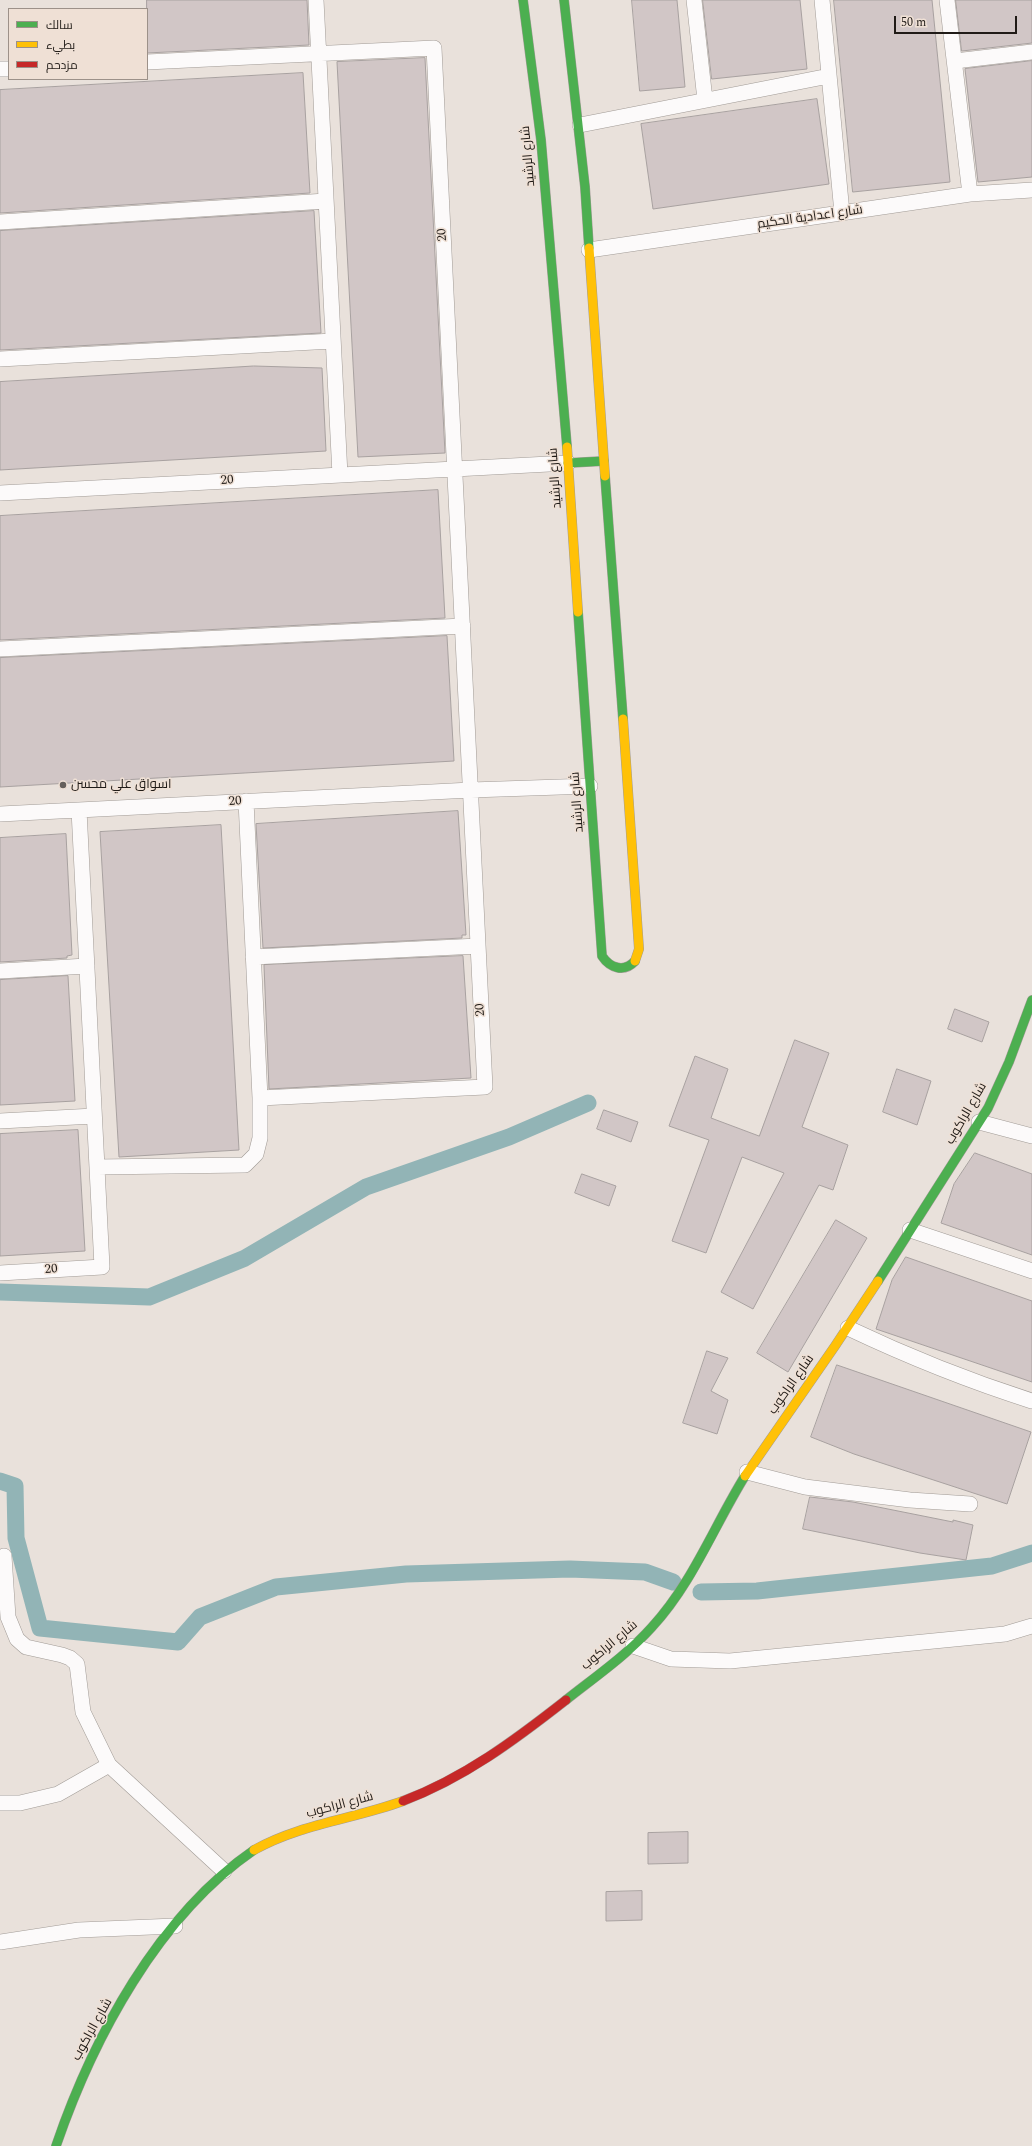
<!DOCTYPE html>
<html>
<head>
<meta charset="utf-8">
<style>
	body { margin:0 }
	#map { position:relative; width:1032px; height:2146px; overflow:hidden; background:#e9e1db; font-family:Spectral,Cairo,serif }
	canvas { display:block }
	.legend { position:absolute; left:8px; top:8px; width:140px; height:72px; box-sizing:border-box; background:#efe0d5; border:1px solid #9c9189; margin:0; padding:5px 7px; list-style:none; font-size:12px; color:#201b17 }
	.legend li { display:flex; align-items:center; gap:8px; height:20px }
	.legend b { width:20px; border:1px solid #9c9189 }
	.scale { position:absolute; left:894px; top:16px; width:123px; height:18px; box-sizing:border-box; border:2px solid #201b17; border-top:0; padding-left:5px; font-size:12px; line-height:14px; white-space:nowrap; color:#201b17; -webkit-text-stroke:3px #efe0d5; paint-order:stroke }
</style>
</head>
<body>
<div id="map">
<canvas width="1032" height="2146"></canvas>
<ul class="legend">
<li><b style="height:5px;background:#4caf50"></b>سالك</li>
<li><b style="height:5px;background:#ffc107"></b>بطيء</li>
<li><b style="height:5px;background:#c62828"></b>مزدحم</li>
</ul>
<div class="scale">50 m</div>
</div>
<script>
const ctx = document.querySelector('canvas').getContext('2d');
ctx.lineJoin = 'round';
function trace(path, color, width, dash) { ctx.strokeStyle = color; ctx.lineWidth = width; ctx.lineCap = dash ? 'butt' : 'round'; ctx.setLineDash(dash || []); ctx.stroke(path); }
function paint(path, color) { ctx.fillStyle = color; ctx.fill(path, 'evenodd'); }
function write(font, color, halo, rows, align = 'center') {
  ctx.font = font + ' Spectral,Cairo,serif'; ctx.lineWidth = 3; ctx.setLineDash([]); ctx.textBaseline = 'middle'; ctx.strokeStyle = halo; ctx.fillStyle = color; for (const [text, x, y, turn = 0] of rows) {
    ctx.save(); ctx.translate(x, y); ctx.rotate((+turn || 0) * Math.PI / 180); ctx.textAlign = isNaN(turn) ? turn : align; if (halo) ctx.strokeText(text, 0, 0); ctx.fillText(text, 0, 0); ctx.restore();
  }
}
trace(new Path2D(`
	M0,1292L149,1297L245,1258L366,1187L509,1137L588,1103
	M0,1481L15,1486L16,1538L40,1628L178,1642L200,1617L276,1587L406,1574L570,1569L645,1572L673,1582
	M701,1592L757,1591L992,1566L1032,1553`), '#92b4b6', 17);
const building = new Path2D(`
	M147,0H307L309,45L147,53Z
	M632,0H677L685,87L640,91Z
	M703,0H800L807,69L712,79Z
	M834,0H932L950,182L853,192Z
	M956,0H1032V43L962,51Z
	M425,58L445,453L358,457L337,62Z
	M1032,61V177L978,182L965,69Z
	M303,73L310,193L0,213V90Z
	M817,99L829,184L653,209L641,124Z
	M314,211L321,333L0,350V231Z
	M254,366L322,368L326,451L0,470V382Z
	M438,490L445,618L0,640V516Z
	M447,636L454,761L0,787V658Z
	M458,811L466,935H462V938L263,948L256,824Z
	M221,825L239,1150L119,1157L100,832Z
	M66,834L72,955L67,956V958L0,962V838Z
	M463,956L471,1078L269,1089L264,965Z
	M68,976L75,1101L0,1105V980Z
	M955,1009L989,1022L982,1042L948,1029Z
	M795,1040L829,1053L802,1127L848,1145L833,1190L819,1185L753,1309L721,1292L784,1173L742,1157L706,1253L672,1241L709,1140L669,1126L695,1056L728,1069L711,1118L759,1136Z
	M897,1069L931,1081L917,1125L883,1112Z
	M604,1110L638,1122L631,1142L597,1129Z
	M78,1130L85,1251L0,1256V1134Z
	M975,1153L1032,1174V1255L941,1223L954,1184Z
	M582,1174L616,1186L609,1206L575,1193Z
	M836,1220L867,1238L788,1372L757,1353Z
	M906,1257L1032,1301V1382L876,1329L892,1280Z
	M707,1351L728,1358L711,1391L728,1400L717,1434L683,1423Z
	M837,1365L1031,1432L1007,1504L854,1454L811,1437Z
	M810,1497L853,1502L953,1522V1520L973,1525L966,1560L920,1553L803,1529Z
	M688,1832V1863L648,1864V1833Z
	M642,1891V1920L606,1921V1892Z`);
paint(building, '#d1c6c6');
trace(building, '#a8a1a0', 1);
const street = new Path2D(`
	M316,0L340,475
	M694,0L705,100
	M822,0L842,213
	M947,0L970,194
	M955,61L1032,52
	M147,62L434,48L485,1087L260,1098
	M0,69H9
	M580,125L829,76
	M0,222L326,201
	M589,250L970,194L1032,190
	M0,359L333,341
	M0,493L568,463
	M0,649L463,626
	M0,814L471,790L590,786
	M253,957L478,946
	M0,971L87,966
	M0,1121L94,1116
	M979,1122L1032,1136
	M97,1167L245,1165L256,1154L260,1138V1098L246,801
	M910,1230L1032,1271
	M0,1273L102,1267L79,810
	M848,1328C907,1356 969,1381 1032,1401
	M747,1472L805,1487L910,1500L970,1504
	M4,1556L8,1617L17,1639L26,1647L62,1655L70,1658L77,1664L83,1712L109,1765L224,1871
	M633,1646L671,1659L730,1661L1005,1634L1032,1626
	M0,1803H20L58,1794L109,1765
	M0,1942L79,1930L175,1926`);
const fast = new Path2D(`
	M523,0L541,140L567,447
	M564,0L585,187L589,248
	M568,463L604,461
	M605,476L623,719
	M578,612L602,956C610,968 624,973 635,961
	M878,1281L988,1108L1009,1062L1032,1000
	M566,1700C595,1677 627,1655 652,1627C692,1584 714,1526 745,1476
	M56,2146C93,2038 158,1916 254,1850`);
const slow = new Path2D(`
	M589,248L605,476
	M567,447L578,612
	M623,719L639,949L635,961
	M745,1476L835,1346L878,1281
	M254,1850C300,1824 354,1819 403,1801`);
const jam = new Path2D(`
	M403,1801C464,1778 515,1740 566,1700`);
trace(street, '#a19b96', 16);
trace(fast, '#a19b96', 10);
trace(slow, '#a19b96', 10);
trace(jam, '#a19b96', 10);
trace(street, '#fcfafa', 15);
trace(fast, '#4caf50', 9);
trace(slow, '#ffc107', 9);
trace(jam, '#c62828', 9);
for (const [x, y, r, color] of [
	[63,785,4,"#66605c"]
]) { const dot = new Path2D(); dot.arc(x, y, r, 0, 2 * Math.PI); ctx.fillStyle = color; ctx.fill(dot); trace(dot, '#efe0d5', 1.5); }
write('13px', '#201b17', '#efe0d5', [
	["شارع الرشيد",529,156,-95],
	["شارع اعدادية الحكيم",810,218,-8],
	["20",443,235,-93],
	["شارع الرشيد",556,478,-94],
	["20",227,481,-3],
	["20",235,802,-3],
	["شارع الرشيد",578,802,-94],
	["20",481,1010,-93],
	["شارع الراكوب",967,1114,-60],
	["20",51,1270,-3],
	["شارع الراكوب",792,1385,-55],
	["شارع الراكوب",610,1646,-40],
	["شارع الراكوب",340,1806,-15],
	["شارع الراكوب",93,2030,-61]
]);
write('13px', '#201b17', '#efe0d5', [
	["اسواق علي محسن",71,785]
], 'left');
</script>
</body>
</html>
